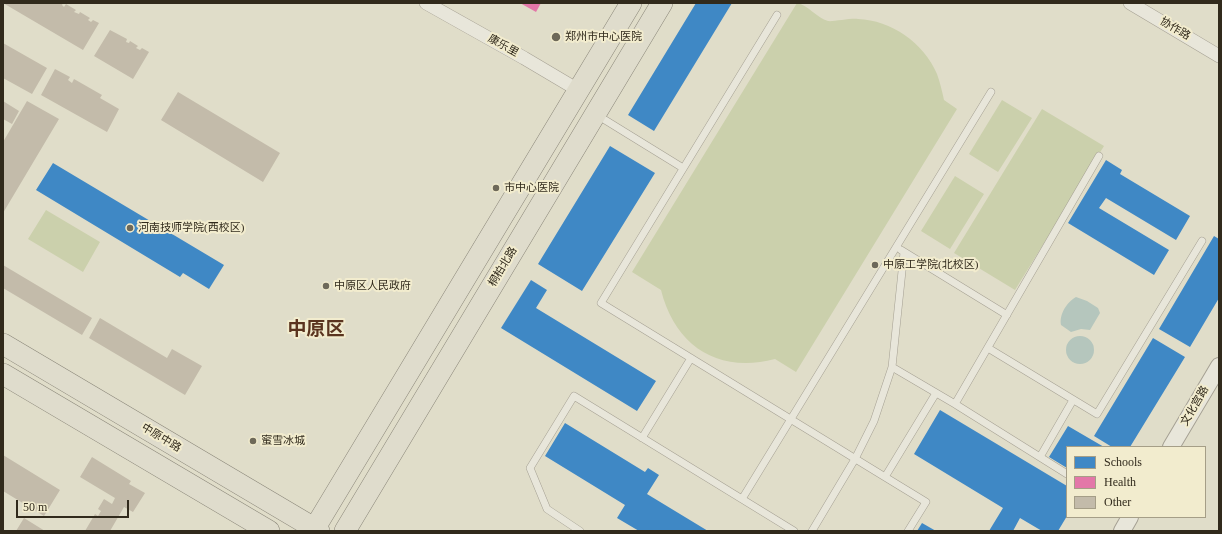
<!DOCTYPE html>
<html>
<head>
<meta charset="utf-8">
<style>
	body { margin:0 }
	#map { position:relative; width:1222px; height:534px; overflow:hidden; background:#e0ddc9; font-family:"Times New Roman",serif }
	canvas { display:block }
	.frame { position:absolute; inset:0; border:4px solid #312a1c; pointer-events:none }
	.legend { position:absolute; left:1066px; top:446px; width:140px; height:72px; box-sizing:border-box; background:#f2ecce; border:1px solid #a59e87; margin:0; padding:5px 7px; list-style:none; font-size:12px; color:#312a1c }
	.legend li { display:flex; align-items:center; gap:8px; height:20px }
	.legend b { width:20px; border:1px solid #a59e87 }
	.scale { position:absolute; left:16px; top:500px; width:113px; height:18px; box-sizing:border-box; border:2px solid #312a1c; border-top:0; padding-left:5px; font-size:12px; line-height:14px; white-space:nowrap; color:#312a1c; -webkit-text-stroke:3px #f2ecce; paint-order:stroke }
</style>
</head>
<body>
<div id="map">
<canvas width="1222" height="534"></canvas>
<div class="frame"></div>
<ul class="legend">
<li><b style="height:11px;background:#3f88c5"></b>Schools</li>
<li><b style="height:11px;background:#e377a8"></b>Health</li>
<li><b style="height:11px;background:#c3bbaa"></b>Other</li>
</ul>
<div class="scale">50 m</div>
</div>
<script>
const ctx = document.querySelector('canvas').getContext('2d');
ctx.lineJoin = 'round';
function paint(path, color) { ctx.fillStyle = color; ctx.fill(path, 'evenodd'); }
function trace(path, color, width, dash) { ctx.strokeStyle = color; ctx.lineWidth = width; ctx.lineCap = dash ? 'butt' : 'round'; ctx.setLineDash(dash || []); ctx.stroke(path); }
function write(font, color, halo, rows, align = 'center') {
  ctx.font = font + ' "Times New Roman","Noto Sans SC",serif'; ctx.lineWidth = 4; ctx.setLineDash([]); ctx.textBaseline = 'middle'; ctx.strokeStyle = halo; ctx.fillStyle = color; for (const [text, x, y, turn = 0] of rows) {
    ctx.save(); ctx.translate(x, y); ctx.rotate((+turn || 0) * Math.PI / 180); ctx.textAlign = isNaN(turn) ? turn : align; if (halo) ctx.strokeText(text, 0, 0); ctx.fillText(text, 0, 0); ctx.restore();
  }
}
paint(new Path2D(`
	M797,3C808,5 817,18 828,21C832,22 851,18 858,19C891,20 924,43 937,74C940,82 942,91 944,100L957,109L796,372L775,359C718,374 675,346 661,290L632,272Z
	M1002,100L1032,118L998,172L969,154Z
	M1042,109L1104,146L1015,290L954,253Z
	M955,176L984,194L950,249L921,231Z
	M46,210L100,242L83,272L28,239Z`), '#cbd0ac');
paint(new Path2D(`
	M1076,297L1087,301L1098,308L1100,313L1090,330L1081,329L1071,332L1061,325C1059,314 1067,302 1076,297Z
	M1066 350a14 14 0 1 1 28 0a14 14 0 1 1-28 0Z`), '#b5c6bd');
paint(new Path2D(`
	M696,3H732L654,131L628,115Z
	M610,146L655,173L582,291L538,264Z
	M1106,160L1122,170L1120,174L1190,216L1176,240L1106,198L1099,208L1169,250L1154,275L1068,223Z
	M53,163L224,265L209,289L183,273L180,277L36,190Z
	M1214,236L1219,239V298L1190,347L1159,329Z
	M531,280L547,290L536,308L656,381L637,411L501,328Z
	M1153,338L1185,357L1130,447H1112L1094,436Z
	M940,410L1067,486V516L1058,531H1042L1020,518L1013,531H989L1003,508L914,454Z
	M565,423L645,472L648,468L659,475L647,494L708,531H639L617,518L625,505L545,456Z
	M1068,426L1104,447H1067V468L1049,457Z
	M922,523L936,531H917Z`), '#3f88c5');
paint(new Path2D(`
	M520,3H541L536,12Z`), '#e377a8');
paint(new Path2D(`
	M3,3H63L62,5L64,7L66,4L76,10L74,12L79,14L80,12L90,18L88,20L91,22L93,20L99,23L83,50Z
	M110,30L127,39L126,42L129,43L130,41L138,46L136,48L140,50L142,48L149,52L133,79L94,56Z
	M3,43L47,68L32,94L3,78Z
	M55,69L70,77L68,80L72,83L74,79L102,95L100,98L119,109L107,132L41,95Z
	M178,92L280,153L263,182L161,120Z
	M3,101L19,111L12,124L3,119Z
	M27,101L59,119L3,213V142Z
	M3,265L92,318L82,335L3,288Z
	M100,318L167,358L172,349L202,366L185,395L89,338Z
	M3,455L60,490L44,516L3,491Z
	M92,457L131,481L129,484L145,493L133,512L124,507L110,531H85L95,514L98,516L101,511L98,509L104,499L112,504L115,498L80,477Z
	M24,518L45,531H16Z`), '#c3bbaa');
const service = new Path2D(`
	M777,15L601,303L885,477L936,393
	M597,115L683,168
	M901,250L1007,315
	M988,348L1097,414L1202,241
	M892,367L955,404L1099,156
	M955,404L1067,474
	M642,438L691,358
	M1040,457L1073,400
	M885,477L926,502L908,531
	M742,499L991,92
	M580,531L547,509L530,468L574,396L794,531
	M812,531L855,459L874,421L892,367L904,252`);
const minor = new Path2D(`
	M426,3L524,58L578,90
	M1130,3L1219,56`);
const tertiary = new Path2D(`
	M1171,447L1219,366
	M1122,531L1130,517`);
const primary = new Path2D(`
	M3,344L319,531
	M3,374L269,531
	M313,531L631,3
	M345,531L662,3`);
trace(service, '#a5a093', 8);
trace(minor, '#a5a093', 14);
trace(tertiary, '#a5a093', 18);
trace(primary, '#8a8679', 22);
trace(service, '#e8e6da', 7);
trace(minor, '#e8e6da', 13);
trace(tertiary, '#e8e6da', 16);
trace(primary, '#dfdccc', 21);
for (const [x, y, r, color] of [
	[556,37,5,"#6e6959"],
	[496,188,4,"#6e6959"],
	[130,228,4,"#6e6959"],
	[875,265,4,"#6e6959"],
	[326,286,4,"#6e6959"],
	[253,441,4,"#6e6959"]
]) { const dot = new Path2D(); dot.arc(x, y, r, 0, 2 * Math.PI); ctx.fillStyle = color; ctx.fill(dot); trace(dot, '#f2ecce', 1.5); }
write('11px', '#312a1c', '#f2ecce', [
	["协作路",1175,29,31],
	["康乐里",503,46,29],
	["桐柏北路",503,267,-59],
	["文化宫路",1195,406,-60],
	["中原中路",161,438,31]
]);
write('11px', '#312a1c', '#f2ecce', [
	["郑州市中心医院",565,37],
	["市中心医院",504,188],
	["河南技师学院(西校区)",138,228],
	["中原工学院(北校区)",883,265],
	["中原区人民政府",334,286],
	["蜜雪冰城",261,441]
], 'left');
write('bold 19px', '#5b341f', '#f2ecce', [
	["中原区",316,330]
]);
</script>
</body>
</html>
